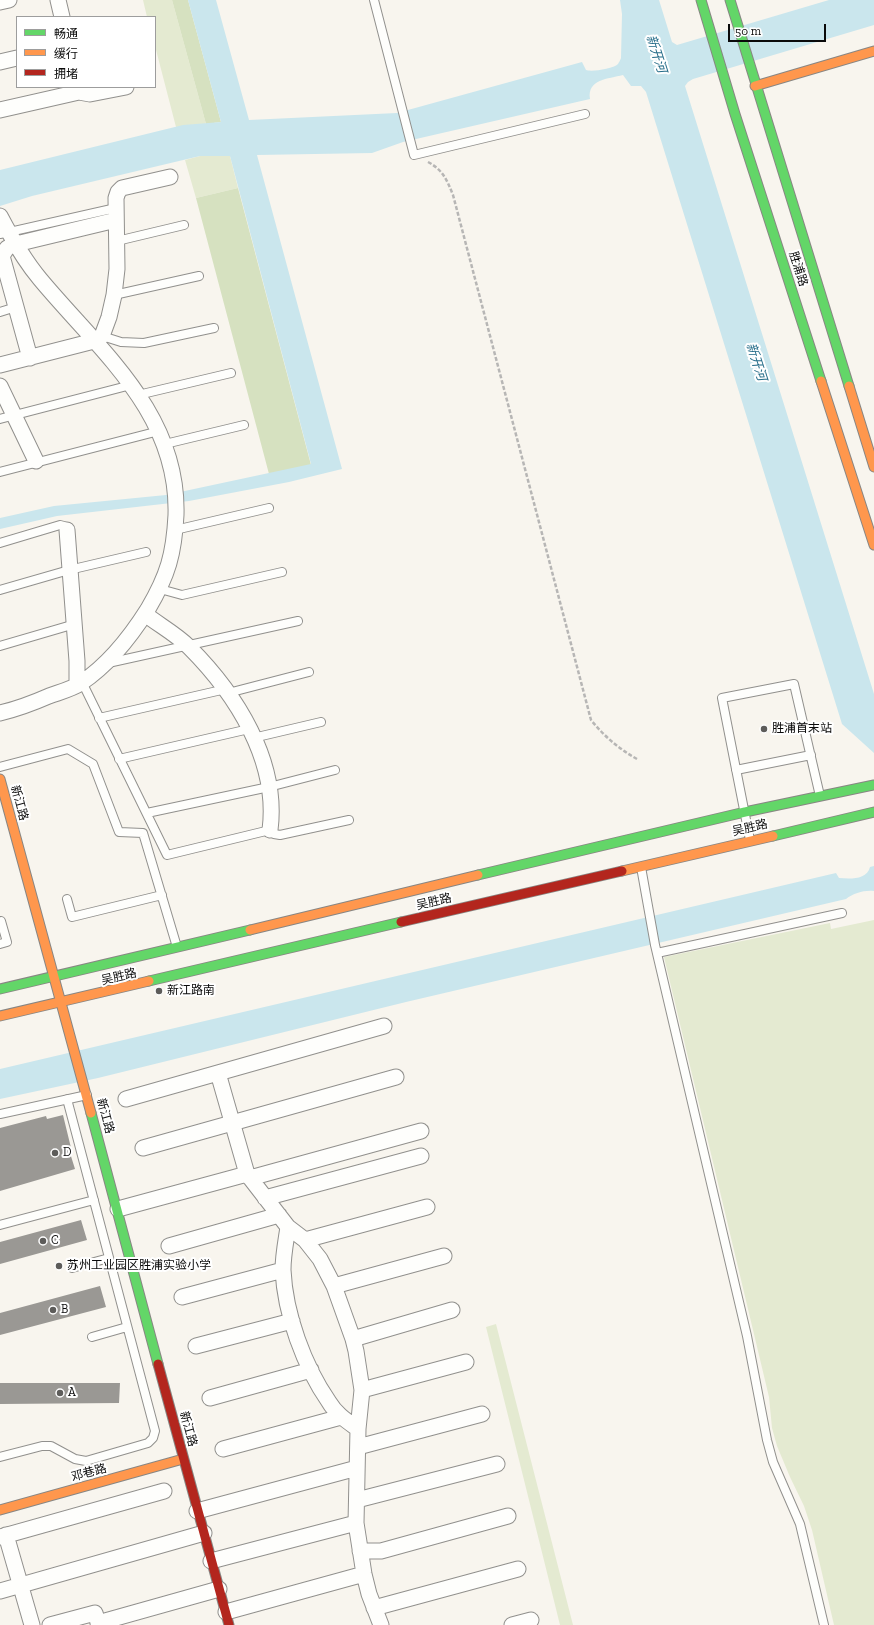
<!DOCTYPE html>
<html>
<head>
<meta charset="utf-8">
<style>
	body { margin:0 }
	#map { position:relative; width:874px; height:1625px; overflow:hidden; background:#f8f5ee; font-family:"Zilla Slab","Noto Sans SC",serif }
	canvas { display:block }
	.legend { position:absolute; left:16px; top:16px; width:140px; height:72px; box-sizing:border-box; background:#fff; border:1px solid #9d9d9d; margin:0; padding:5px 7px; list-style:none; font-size:12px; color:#0a0a0a }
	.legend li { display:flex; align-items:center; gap:8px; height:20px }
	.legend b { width:20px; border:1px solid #9d9d9d }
	.scale { position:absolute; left:728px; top:24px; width:98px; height:18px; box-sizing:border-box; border:2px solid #0a0a0a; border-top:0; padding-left:5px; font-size:12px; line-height:14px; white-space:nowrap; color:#0a0a0a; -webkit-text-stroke:3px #fff; paint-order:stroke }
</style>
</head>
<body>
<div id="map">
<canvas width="874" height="1625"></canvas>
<ul class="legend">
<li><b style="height:5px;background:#63d668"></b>畅通</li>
<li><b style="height:5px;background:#ff974d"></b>缓行</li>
<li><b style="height:5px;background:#b3261e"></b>拥堵</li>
</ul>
<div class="scale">50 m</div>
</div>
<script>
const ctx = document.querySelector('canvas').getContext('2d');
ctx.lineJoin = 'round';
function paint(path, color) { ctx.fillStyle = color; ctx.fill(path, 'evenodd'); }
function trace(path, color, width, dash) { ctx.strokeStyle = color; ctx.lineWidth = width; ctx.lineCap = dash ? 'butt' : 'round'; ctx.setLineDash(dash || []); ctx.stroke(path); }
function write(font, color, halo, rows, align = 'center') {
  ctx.font = font + ' "Zilla Slab","Noto Sans SC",serif'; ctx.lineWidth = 4; ctx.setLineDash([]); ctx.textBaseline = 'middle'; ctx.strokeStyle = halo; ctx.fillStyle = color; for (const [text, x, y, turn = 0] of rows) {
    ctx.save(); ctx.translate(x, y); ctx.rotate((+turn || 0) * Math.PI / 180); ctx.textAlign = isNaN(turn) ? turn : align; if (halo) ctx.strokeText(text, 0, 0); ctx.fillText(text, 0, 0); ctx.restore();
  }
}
paint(new Path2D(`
	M143,0H172L206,124L176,127L155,46V17H147Z
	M200,156H230L238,188L196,198L185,160Z
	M874,920V1625H834L812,1530L804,1506L790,1477L777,1446L772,1428L769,1397L664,957L830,923L831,929Z
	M496,1324L573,1625H560L486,1327Z`), '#e4ead1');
paint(new Path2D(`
	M172,0H188L221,122L206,124Z
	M238,188L311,465L269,474L196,198Z`), '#d6e1c0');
paint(new Path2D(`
	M188,0H216L249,120L397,113L582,62L586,70C591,72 613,69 618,64C618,64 621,59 621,58L622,14L620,0H659L672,42L677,45L829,0H874V25L693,79L688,82L685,86L874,694V753L842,724L646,92L641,86H631L623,75C608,79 587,79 590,99L403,142L372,153L257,155L342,469L289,482L189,501L57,516L0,529V518L54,506L166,495L311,464L230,156H200L32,196L0,206V170L183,125L221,122Z
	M874,866V891C864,890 854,893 846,899L406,1002L98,1078L0,1099V1069L836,873L839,878C850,879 867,880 870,867Z`), '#cae6ed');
paint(new Path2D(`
	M63,1115L72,1152L70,1153L75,1169L0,1191V1128L46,1116L47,1119Z
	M81,1220L87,1240L0,1264V1242Z
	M100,1286L106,1307L0,1335V1313Z
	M0,1383H120L119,1403L0,1404Z`), '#9a9894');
const lane = new Path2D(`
	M374,0L414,155L585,114
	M0,234L116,208
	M117,241L184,225
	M114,295L199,276
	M0,312L16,307
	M102,336L121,342L144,343L214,328
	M138,395L231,373
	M0,419L131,385
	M165,444L244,425
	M0,472L159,431
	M175,530L269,508
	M0,543L60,525L64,526L67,530
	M160,589L182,595L282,572
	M0,590L69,570L146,552
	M0,646L75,624
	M108,663L298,621
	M82,682L167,855L270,830L274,834L280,835L349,820
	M228,693L309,672
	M99,718L226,689
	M253,738L321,722
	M119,759L249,729
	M0,767L68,749L93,764L119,832L143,833L177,947
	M736,770L811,755
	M147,813L269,787L335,770
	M750,840L722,698L794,684L820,796
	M641,867L655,945L747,1336L767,1440L773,1462L800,1524L824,1625
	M67,899L72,917L162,895
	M0,944L7,942L1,921
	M657,953L842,913
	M0,1114L87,1095
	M0,1225L94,1200
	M72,1268L109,1258
	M92,1337L127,1327
	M0,1457L42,1446H51L75,1459L86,1461L148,1443L153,1438L155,1431L67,1099`);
const street = new Path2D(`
	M58,0L62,17
	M0,2L9,0
	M0,62L17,58
	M78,87L79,92L90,94L126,87
	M0,110L79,92
	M0,216C11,237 24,260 40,279C99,350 179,413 176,515C174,554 168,575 148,609C131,636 108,665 81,683C72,689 60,692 49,696C33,703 17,709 0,713
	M30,358L2,256L7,248L16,244L116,220
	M0,365L94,341L102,336L109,317L114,295L117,269L116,198L118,192L122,188L170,177
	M0,386L36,461
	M67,530L77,661V685
	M145,614C159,625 176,634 189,647C236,694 279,761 270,830
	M218,1073L247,1174L288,1227L305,1240L320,1259L334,1286L353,1339L356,1351L362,1390L358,1429L356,1523L364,1574L369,1594L381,1625
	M126,1099L384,1026
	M143,1148L396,1077
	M250,1178L421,1131
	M265,1198L421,1156
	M118,1209L247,1174
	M288,1227C286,1241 283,1255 283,1270C285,1314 304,1366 329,1402C336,1414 347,1421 358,1429
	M305,1240L427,1207
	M169,1246L279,1215
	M334,1286L444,1256
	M182,1297L283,1270
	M353,1339L452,1310
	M196,1346L292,1321
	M362,1390L466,1362
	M210,1398L311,1370
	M358,1447L482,1414
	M223,1449L341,1417
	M357,1500L497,1464
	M197,1511L357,1468
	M6,1535L32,1625
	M0,1537L164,1491
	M360,1551H381L508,1516
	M211,1561L356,1523
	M0,1591L204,1533
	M374,1608L518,1569
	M226,1612L364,1574
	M98,1623L219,1589
	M50,1625L95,1613L99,1625
	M512,1625L531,1620`);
const fast = new Path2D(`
	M701,0L735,114L821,381
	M730,0L849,386
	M773,836L874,812
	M478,875L745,812L874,785
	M149,981L401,922
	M0,989L250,930
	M91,1113L158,1364`);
const slow = new Path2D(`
	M755,86L874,51
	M821,381L874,545
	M849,386L874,467
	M0,779L91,1113
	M622,871L773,836
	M250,930L478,875
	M0,1016L149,981
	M0,1510L183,1459`);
const jam = new Path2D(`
	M401,922L622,871
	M158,1364L229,1625`);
trace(lane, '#91908d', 10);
trace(street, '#91908d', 17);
trace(fast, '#888683', 11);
trace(slow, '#888683', 11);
trace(jam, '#888683', 11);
trace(new Path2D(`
	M428,162C443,170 447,180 453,195L591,720C604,736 619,749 637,759`), '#b7b6b5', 2.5, [4, 2]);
trace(lane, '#fefefc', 8);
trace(street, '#fefefc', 15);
trace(fast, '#63d668', 9);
trace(slow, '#ff974d', 9);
trace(jam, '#b3261e', 9);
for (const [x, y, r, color] of [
	[764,729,4,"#5d5c5a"],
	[159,991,4,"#5d5c5a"],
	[55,1153,4,"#5d5c5a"],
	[43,1241,4,"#5d5c5a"],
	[59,1266,4,"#5d5c5a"],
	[53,1310,4,"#5d5c5a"],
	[60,1393,4,"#5d5c5a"]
]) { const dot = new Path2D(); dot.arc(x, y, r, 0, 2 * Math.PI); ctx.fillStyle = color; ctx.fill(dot); trace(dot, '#fff', 1.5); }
write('12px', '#0a0a0a', '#fff', [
	["胜浦路",798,269,72],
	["新江路",19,803,75],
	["吴胜路",750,828,-13],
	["吴胜路",434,902,-13],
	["吴胜路",119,977,-13],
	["新江路",105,1116,75],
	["新江路",188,1429,75],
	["邓巷路",89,1473,-15]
]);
write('12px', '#0a0a0a', '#fff', [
	["胜浦首末站",772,729],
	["新江路南",167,991],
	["D",63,1153],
	["C",51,1241],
	["苏州工业园区胜浦实验小学",67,1266],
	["B",61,1310],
	["A",68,1393]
], 'left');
write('italic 13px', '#266d89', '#fff', [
	["新开河",656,54,72],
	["新开河",756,362,72]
]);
</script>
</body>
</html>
